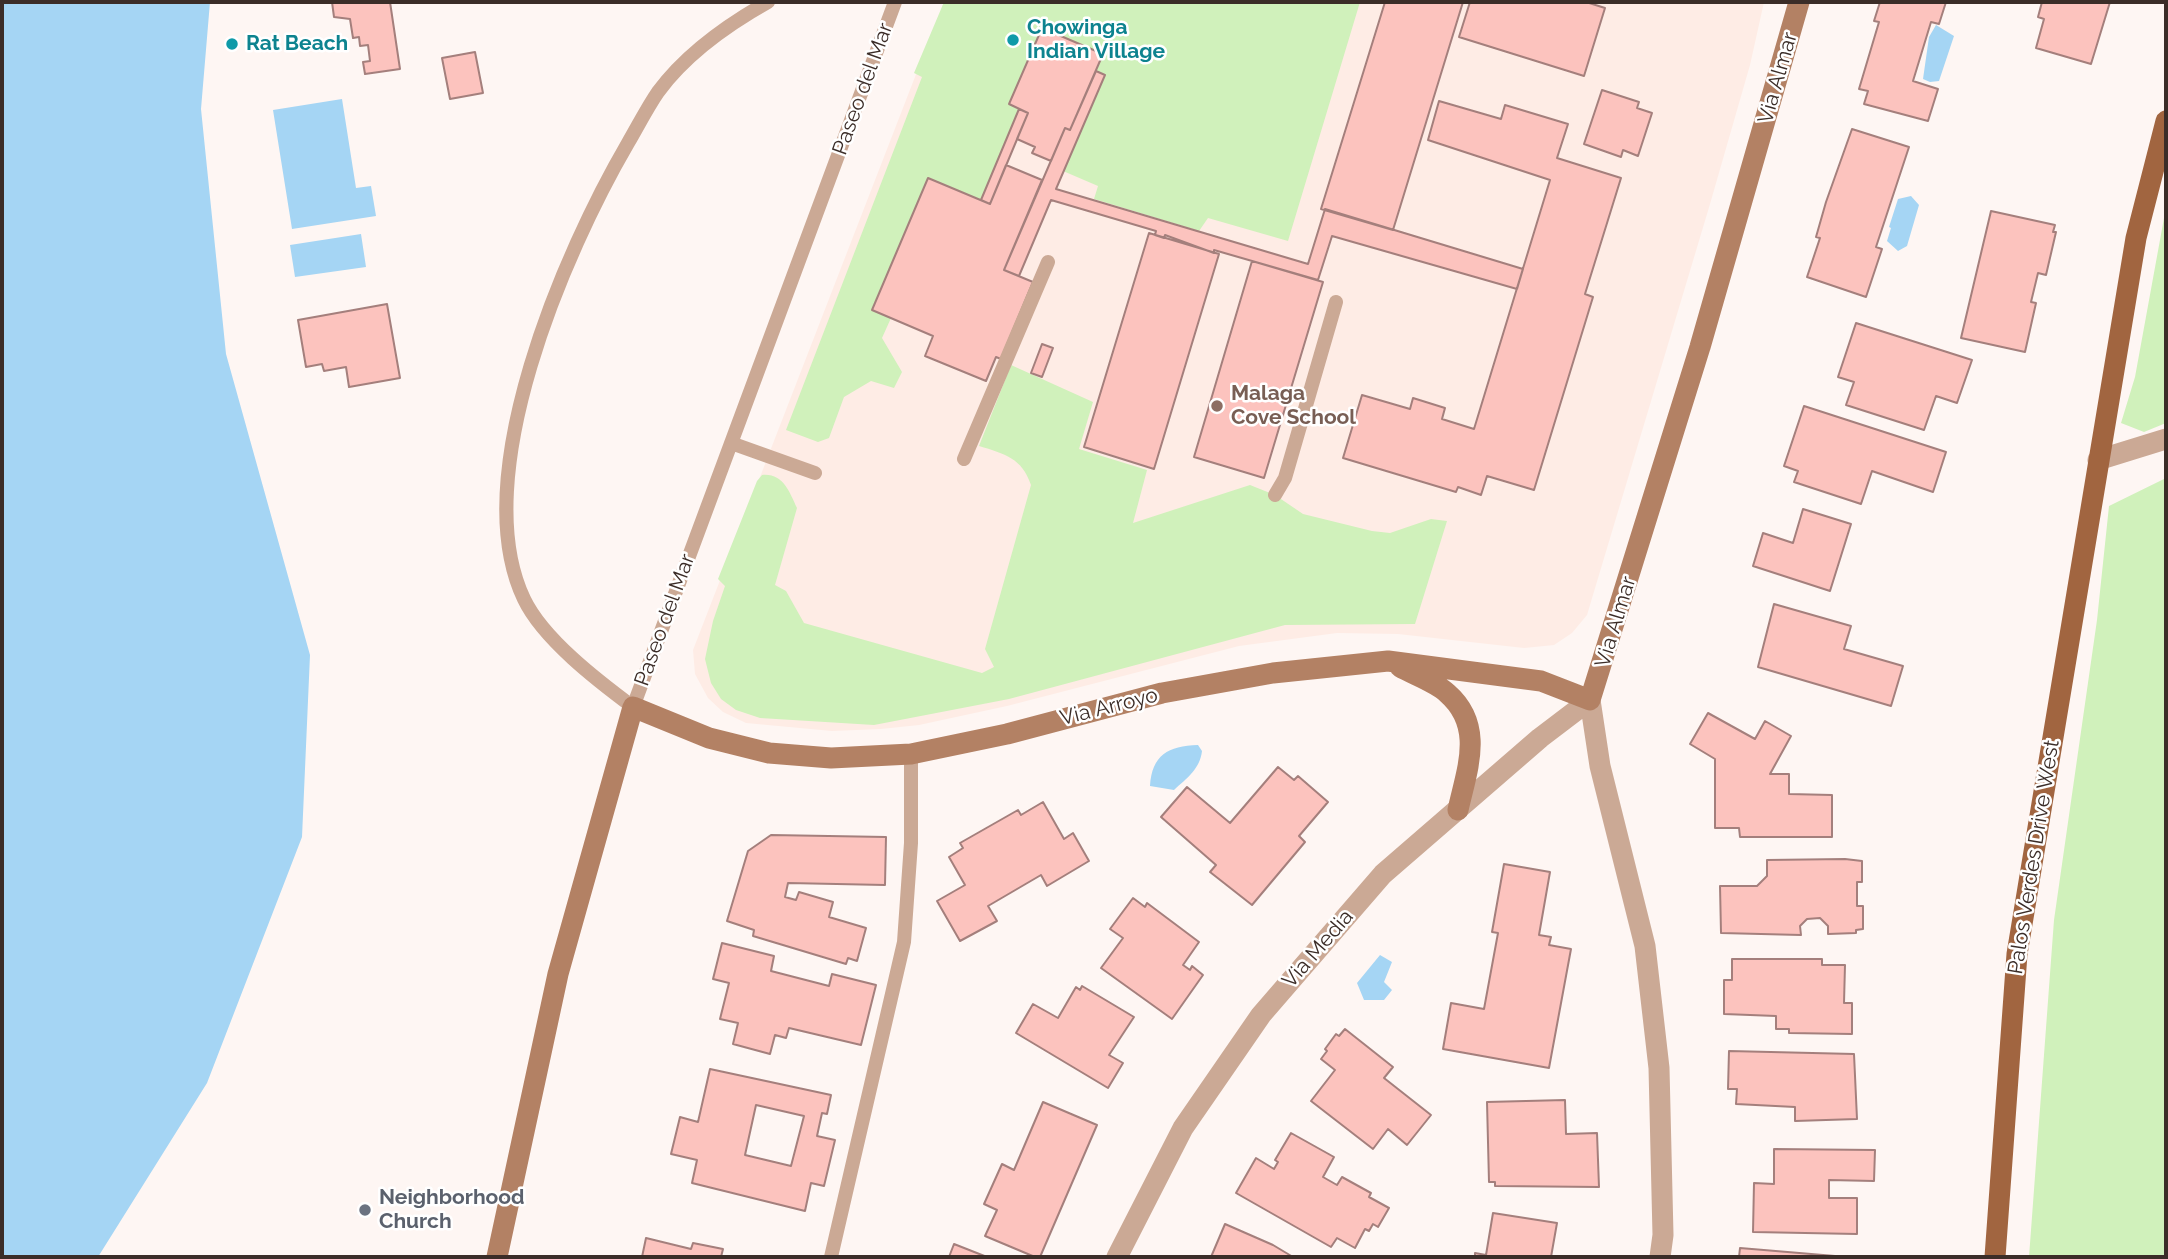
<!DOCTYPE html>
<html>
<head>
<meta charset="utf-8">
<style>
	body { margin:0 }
	#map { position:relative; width:2168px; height:1259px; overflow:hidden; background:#fef6f3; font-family:Raleway,sans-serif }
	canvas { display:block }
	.frame { position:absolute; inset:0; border:4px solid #3b2d28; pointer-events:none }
</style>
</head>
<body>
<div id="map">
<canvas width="2168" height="1259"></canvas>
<div class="frame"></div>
</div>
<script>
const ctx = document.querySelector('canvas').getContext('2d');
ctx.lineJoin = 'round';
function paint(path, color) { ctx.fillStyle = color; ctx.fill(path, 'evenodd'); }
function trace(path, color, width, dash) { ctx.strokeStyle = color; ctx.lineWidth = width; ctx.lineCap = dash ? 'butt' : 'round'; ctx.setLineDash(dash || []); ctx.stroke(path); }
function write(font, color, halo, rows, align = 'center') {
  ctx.font = font + ' Raleway,sans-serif'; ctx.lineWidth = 5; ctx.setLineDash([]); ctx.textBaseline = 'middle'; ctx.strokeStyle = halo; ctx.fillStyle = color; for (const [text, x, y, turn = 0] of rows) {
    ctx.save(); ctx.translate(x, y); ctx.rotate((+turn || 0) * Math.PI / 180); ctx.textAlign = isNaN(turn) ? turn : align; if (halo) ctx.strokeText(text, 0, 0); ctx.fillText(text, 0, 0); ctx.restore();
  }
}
paint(new Path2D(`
	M944,2H1764L1750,65L1710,204L1587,615L1572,633L1554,645L1524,648L1398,634L1337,633L1239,646L1007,706L919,725L881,729L832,731L746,723L723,712L708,698L695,674L693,650Z`), '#feece5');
paint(new Path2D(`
	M944,2H1360L1288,241L1208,218L1199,231L1094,199L1098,186L1063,171L1105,75L1096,71L1103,54L1009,104L1019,109L981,200L928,178L873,310L891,318L882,338L902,372L894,388L871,381L844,397L829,438L818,442L786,430L922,77L914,73Z
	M2166,207V423L2144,432L2121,423L2135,377Z
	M1011,365L1093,402L1079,449L1147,470L1133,523L1250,485L1275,495L1303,514L1372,531L1390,533L1431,519L1447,521L1415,624L1285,625L1009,699L874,725L760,718L736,710L721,699L711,683L705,659L713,621L725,586L718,579L757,481L762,475C783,473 789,491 797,508L775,585L786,591L804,623L982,673L994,667L985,649L1031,485C1022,458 1005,454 979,446Z
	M2166,478V1257H2029L2054,920L2097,620L2109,506Z`), '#d0f1bb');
paint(new Path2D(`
	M2,2H210L201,109L226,354L310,655L302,837L207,1083L98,1257H2Z
	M1936,25L1954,36L1939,81L1930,82L1923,79L1929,37Z
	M342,99L356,188L371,186L376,216L292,229L273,110Z
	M1911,196L1919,205L1907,246L1898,251L1887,241L1891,228L1889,227L1898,199Z
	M361,234L366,267L295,277L290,245Z
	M1198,745L1202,751C1200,769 1187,778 1174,790L1150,786C1152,755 1168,746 1198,745Z
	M1380,955L1392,962L1384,982L1392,990L1384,1000H1364L1357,983Z`), '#a5d5f4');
const building = new Path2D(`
	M332,2H390L400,69L365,74L363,62L370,61L368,45L360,46L359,37L353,38L350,19L334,17Z
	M1385,2H1463L1393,230L1321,209Z
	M1470,2H1586L1605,8L1584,76L1459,37Z
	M1880,2H1946L1939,24L1931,22L1913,81L1938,89L1928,121L1864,104L1868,91L1859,89L1879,22L1874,21Z
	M2042,2H2110L2091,64L2036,48L2044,19L2038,17Z
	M1042,28L1103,54L1070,130L1065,128L1051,161L1032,153L1035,147L1017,139L1028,113L1009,104Z
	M475,52L483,93L450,99L442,58Z
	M1096,71L1105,75L1056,189L1308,264L1325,209L1523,269L1517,289L1332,236L1318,280L1214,250V253L1165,235L1164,238L1155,235L1156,231L1051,200L1019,276L1004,270L1065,128L1070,130Z
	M1602,90L1639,102L1637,108L1652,113L1638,156L1623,150L1621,157L1584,144Z
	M1439,101L1501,119L1505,105L1568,124L1557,158L1621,178L1585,294L1593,297L1534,490L1487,476L1481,495L1458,487L1456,492L1343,458L1362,395L1410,409L1413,398L1445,408L1442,419L1474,429L1550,180L1428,140Z
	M1019,109L1028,113L990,204L981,200Z
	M1852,129L1909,147L1876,247L1882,249L1866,297L1807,277L1820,238L1816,237L1826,202Z
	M1006,165L1042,180L1004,270L1033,282L1001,359L996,357L986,381L925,356L933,336L872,310L928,178L990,204Z
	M1991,211L2055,225L2053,232H2056L2046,275L2038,273L2031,302L2036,303L2025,352L1961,338Z
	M1149,233L1219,254L1154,469L1084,447Z
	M1252,261L1323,282L1264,478L1194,457Z
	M387,304L400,378L349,387L346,367L324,371L322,364L306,367L298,320Z
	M1856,323L1972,360L1957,403L1936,396L1924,430L1846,405L1854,382L1838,377Z
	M1042,344L1053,348L1042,377L1031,373Z
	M1804,406L1946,452L1933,492L1872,471L1861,504L1794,482L1798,471L1784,466Z
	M1803,509L1851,524L1830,591L1753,566L1763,533L1793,543Z
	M1774,604L1851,626L1844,649L1903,666L1891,706L1758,667Z
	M1708,713L1755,739L1765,721L1791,736L1770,774H1789V794L1832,795V837H1740L1739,828H1715V759L1690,744Z
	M1278,767L1294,780L1298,776L1328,802L1299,836L1305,842L1252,905L1210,872L1216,865L1161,817L1187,787L1230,823Z
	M1043,802L1064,839L1073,833L1089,861L1047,886L1041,875L988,906L997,921L960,941L937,901L965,885L949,857L963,848L960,843L1018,810L1021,815Z
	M771,835L886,837L885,885L788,883L785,897L796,900L799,892L833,902L829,917L866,928L857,961L848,958L846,964L753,936L754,930L727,921L748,851Z
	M1845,859L1862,861V882H1857V906H1863V929L1856,930V933L1828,934V926L1820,918L1807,919L1800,926L1801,935L1721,933L1720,886H1757L1767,876V860Z
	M1504,864L1550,872L1539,935L1551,937L1549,945L1571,949L1549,1068L1443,1049L1451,1003L1484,1009L1498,933L1492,932Z
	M1133,898L1145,907L1147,903L1199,942L1183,965L1190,970L1192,966L1203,975L1172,1019L1101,968L1123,938L1110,929Z
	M722,943L774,956L771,971L829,986L832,974L876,985L861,1045L789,1028L786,1038L775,1035L770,1054L733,1044L738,1023L720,1019L729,983L713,979Z
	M1732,959H1822V965H1845L1844,1003H1852V1034L1789,1033V1029H1776V1016L1724,1014V980H1732Z
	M1082,986L1134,1017L1109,1055L1123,1063L1108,1088L1016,1033L1033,1004L1058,1018L1076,987L1080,990Z
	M1345,1029L1393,1067L1384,1078L1431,1115L1407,1145L1388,1129L1373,1149L1311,1101L1335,1070L1321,1059L1327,1051L1325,1049L1336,1034L1339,1036Z
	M1729,1051L1854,1054L1857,1119L1795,1121V1107L1736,1104L1737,1089H1728Z
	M710,1069L831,1095L827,1114L822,1113L817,1136L835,1140L824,1186L811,1183L805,1211L692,1183L697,1160L671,1154L680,1117L698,1122ZM756,1105L804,1116L791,1166L745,1155Z
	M1565,1100L1566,1134L1597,1133L1599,1187L1495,1186V1182H1489L1487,1102Z
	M1043,1102L1097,1125L1040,1257H1035L985,1236L997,1210L984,1204L1002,1164L1014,1170Z
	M1291,1133L1334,1157L1323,1177L1337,1185L1342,1177L1371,1193L1369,1197L1389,1208L1378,1227L1373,1224L1369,1231L1365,1229L1355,1248L1337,1238L1331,1247L1236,1193L1256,1158L1274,1169L1278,1162L1275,1160Z
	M1774,1149L1875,1150L1874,1181L1829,1180V1198H1857V1234L1753,1232L1754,1183L1774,1184Z
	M1493,1213L1557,1223L1551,1257H1475V1253L1486,1255Z
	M1225,1224L1273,1245L1293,1257H1211Z
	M646,1238L691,1249L693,1243L723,1249L721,1257H642Z
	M954,1244L987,1257H949Z
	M1740,1248L1835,1256V1257H1739Z`);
paint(building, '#fcc3be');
trace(building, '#a47f7c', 2);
trace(new Path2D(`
	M768,2C727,25 686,54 658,92C647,108 638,126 628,143C565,251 466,477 524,599C543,639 598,681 633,707L895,2
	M731,443L815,473
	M964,459L1048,262
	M1275,495L1285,478L1336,302
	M831,1257L904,942L911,843V754`), '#cba995', 14);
trace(new Path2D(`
	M2098,460L2166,439
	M1117,1257L1183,1128L1261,1015L1383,874L1540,738L1590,700L1600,766L1645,946L1659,1068L1663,1235L1660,1257`), '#cba995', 21);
trace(new Path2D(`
	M1400,667C1414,675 1435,682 1447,693C1485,726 1467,769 1458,810
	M497,1257L558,974L633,707L709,738L769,753L831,758L911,754L1007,734L1162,693L1273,673L1388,661L1541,681L1590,700L1700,347L1799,2`), '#b38164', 21);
trace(new Path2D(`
	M1995,1257L2017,954L2136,238L2166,121`), '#a16540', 21);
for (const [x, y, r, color] of [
	[1013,40,7,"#0f9aa8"],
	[232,44,7,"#0f9aa8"],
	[1217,406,7,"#8d6e63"],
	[365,1210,7,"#6b7280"]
]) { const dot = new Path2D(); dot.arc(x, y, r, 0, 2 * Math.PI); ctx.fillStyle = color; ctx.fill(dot); trace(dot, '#fff', 2.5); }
write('bold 21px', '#0d838f', '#fff', [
	["Chowinga",1027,28],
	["Indian Village",1027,52],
	["Rat Beach",246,44]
], 'left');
write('21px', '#3b2d28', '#fff', [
	["Via Almar",1778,78,-74],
	["Paseo del Mar",863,89,-70],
	["Paseo del Mar",665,620,-70],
	["Via Almar",1616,622,-73],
	["Via Arroyo",1109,707,-14],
	["Palos Verdes Drive West",2034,857,-81],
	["Via Media",1318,949,-49]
]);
write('bold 21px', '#785e54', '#fff', [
	["Malaga",1231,394],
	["Cove School",1231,418]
], 'left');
write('bold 21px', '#5b616d', '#fff', [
	["Neighborhood",379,1198],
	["Church",379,1222]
], 'left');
</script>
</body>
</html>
